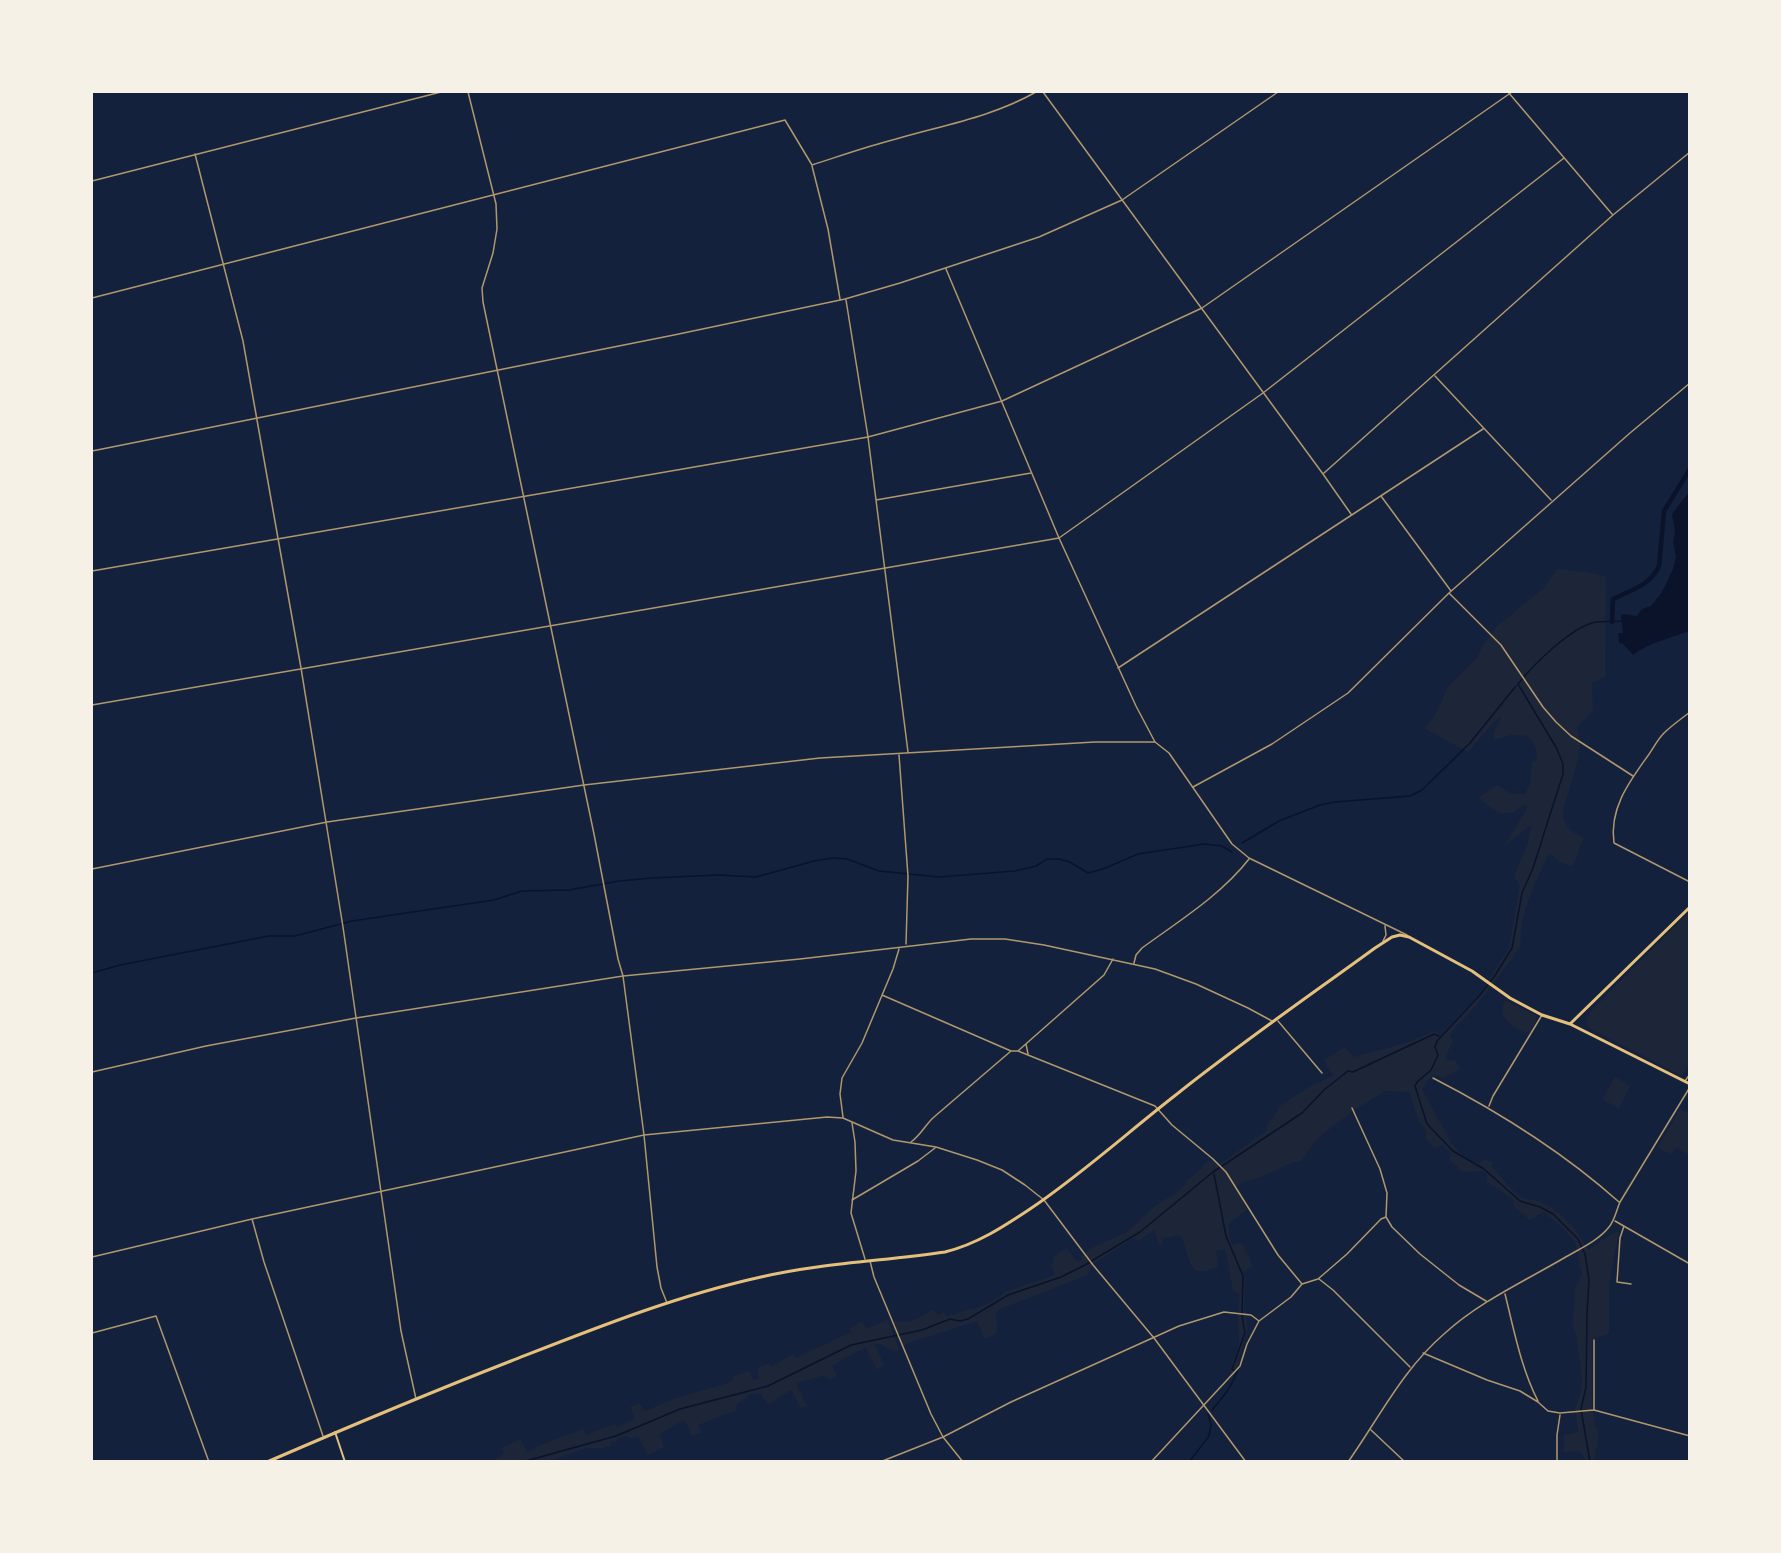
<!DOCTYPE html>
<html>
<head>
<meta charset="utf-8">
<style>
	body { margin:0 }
	#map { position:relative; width:1781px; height:1553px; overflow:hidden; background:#14213d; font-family:Helvetica,sans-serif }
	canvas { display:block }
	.frame { position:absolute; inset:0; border:93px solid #f6f1e7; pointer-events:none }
</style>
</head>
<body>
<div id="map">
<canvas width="1781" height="1553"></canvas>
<div class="frame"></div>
</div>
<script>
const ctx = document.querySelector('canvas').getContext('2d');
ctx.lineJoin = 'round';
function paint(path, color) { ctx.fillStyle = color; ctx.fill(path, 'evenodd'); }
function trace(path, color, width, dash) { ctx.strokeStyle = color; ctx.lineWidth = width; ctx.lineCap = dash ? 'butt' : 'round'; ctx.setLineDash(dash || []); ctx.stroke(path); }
paint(new Path2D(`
	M1557,569L1585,572L1606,577L1605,677L1592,683L1593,711L1577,727C1578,733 1581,740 1580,746C1580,751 1576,768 1574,774C1568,799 1549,823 1584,838L1572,867L1559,861L1549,853C1536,882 1518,914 1521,946C1505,968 1489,990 1471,1011C1465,1019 1454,1026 1450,1036L1453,1040L1445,1059L1456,1061L1460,1069L1443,1078L1435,1075L1428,1080L1422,1089L1439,1121L1447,1132L1448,1139L1464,1157L1480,1164L1484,1159L1492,1162V1167C1500,1175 1515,1196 1525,1199C1528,1200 1531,1199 1534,1200C1557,1206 1578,1230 1588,1250L1611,1234L1619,1231L1609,1284V1333L1592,1340V1403L1595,1424L1599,1435L1594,1461H1586L1580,1451L1564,1452V1435L1578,1432L1575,1408L1580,1396L1582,1377L1576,1334L1572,1323L1575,1303L1574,1291L1582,1274L1575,1242L1563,1228L1544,1212L1530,1220L1514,1207L1513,1199L1487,1182V1174L1484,1171L1463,1172L1449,1159L1451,1153L1443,1145L1435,1148L1426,1139V1130L1419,1122L1409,1092L1385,1091L1353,1111L1318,1138L1300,1162C1287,1162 1280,1169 1268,1174C1256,1179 1247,1180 1235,1187L1248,1209L1229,1223V1235L1232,1245L1242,1243L1253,1266L1243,1272L1245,1279L1244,1310L1247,1324V1333L1238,1361L1239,1363L1231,1377C1228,1365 1235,1359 1238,1349C1240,1340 1239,1332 1238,1324C1238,1314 1240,1304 1239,1294L1233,1290L1225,1249L1216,1251L1218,1267L1205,1271H1196L1190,1263L1181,1235L1164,1238L1161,1245L1158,1242L1155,1230L1138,1241L1134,1238L1093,1264L1088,1275L1000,1309L996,1314L997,1333L985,1339L978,1323L974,1322L908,1343L903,1347L893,1320C909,1325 920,1318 933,1309L938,1315L944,1312L947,1317L969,1309L974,1310L1000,1297L1005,1292L1055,1275L1051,1264L1054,1261L1053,1257L1067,1248L1077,1262L1082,1260L1081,1256L1092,1248L1127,1232L1156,1205L1175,1194L1186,1184L1187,1180L1203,1168V1165L1213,1159L1219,1165L1267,1130L1266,1127L1281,1105L1309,1087L1333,1075L1324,1060L1345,1047L1353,1057C1382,1049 1407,1045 1433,1031L1441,1034L1481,992L1509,948L1520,885L1515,879L1516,871L1527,846L1531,825L1504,846L1526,811L1527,805L1519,807L1515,812L1501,814L1478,798L1497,785L1511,794H1525L1530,784L1532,763L1537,760C1537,750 1535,743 1528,736L1511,735L1494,740V732L1502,716L1497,719L1468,752L1424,728L1434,717L1449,685L1476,659L1482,647L1497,626L1545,587Z
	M1689,912L1690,1063L1682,1076L1589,1028L1586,1020L1590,1012Z
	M1505,1000L1536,1016V1020L1530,1032L1525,1033C1510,1023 1497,1020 1505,1000Z
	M1615,1077L1630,1086L1619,1109L1602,1099Z
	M1680,1109L1689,1114V1155L1676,1147L1671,1155L1658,1147Z
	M888,1319L899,1350L894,1352L881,1344L875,1345L884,1365L877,1370L866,1348L852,1354L832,1366L837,1376L829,1380L826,1375L796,1383L807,1406L801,1408L791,1390L768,1404L760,1393L751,1394L737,1404L736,1411C721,1415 711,1420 698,1425L701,1433L692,1436L686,1422L682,1421L660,1434L664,1447L648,1455L638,1437L629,1438L626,1436L618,1438L617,1441L611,1443V1446L602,1448H586L550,1461H492L504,1454L502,1448L520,1439L527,1452L545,1443L584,1429L586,1435L615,1424L617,1427L635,1419L630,1407L639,1403L645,1411L676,1398L731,1382L734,1376L749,1371L753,1380L759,1378L757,1369L769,1363L771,1367L793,1354L795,1358L851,1332L850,1328L862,1321L867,1329Z`), '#1d2539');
paint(new Path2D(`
	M1689,492V631C1669,639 1650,642 1633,655L1623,644L1619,643L1618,633H1623L1621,616L1623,614L1637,616L1642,609L1651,606L1662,592L1673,569L1676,557L1673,542L1675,531L1672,514Z`), '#0b132b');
trace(new Path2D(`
	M1242,843L1279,821L1320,805L1335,802L1410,796L1422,790L1470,743L1516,686
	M92,973L120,965L269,936H295L352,921L494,900L522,891L569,890L619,881L652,878L718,875L756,877L814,861L833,858L847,859L879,871L939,877L1015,871L1036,866L1047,859H1059L1070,862L1088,873L1103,869L1138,854L1204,844L1222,846L1232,852
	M1212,1410C1223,1397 1231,1388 1237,1372L1232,1369L1245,1333L1242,1315L1243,1276L1226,1236L1214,1174
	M522,1462L616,1436L680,1409L768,1386L851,1345L922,1330L950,1319L960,1321L968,1319L1008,1295L1061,1277L1085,1265L1140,1232L1213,1172L1302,1113L1324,1090L1348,1071L1353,1072L1434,1034L1439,1036
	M1189,1462L1209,1436L1211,1425L1208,1414
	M1590,1462L1581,1409L1586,1387L1587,1314L1589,1280L1585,1254L1578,1239L1553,1214L1540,1207L1520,1201L1484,1169L1453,1151L1427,1124L1415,1086L1417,1082L1431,1070L1438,1055L1435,1047L1437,1041L1480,995L1494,977L1512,948L1522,893L1533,868L1563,774V764L1557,749L1518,684C1533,665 1573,625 1597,622C1605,621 1613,622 1621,621`), '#0b132b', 1.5);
trace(new Path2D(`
	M1612,622L1613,599C1631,590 1650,586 1659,566L1664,511L1690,469`), '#0b132b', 4.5);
trace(new Path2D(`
	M468,92L496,204L497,229L493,253L482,288L483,302L594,834L618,959L623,976L644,1135L657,1267L661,1288L667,1303
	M1043,92L1323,474L1351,514
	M1508,92L1612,214
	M195,154L243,341L301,668L343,927L401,1331L416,1399
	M812,166L828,229L840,299
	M92,181L441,92
	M946,269L1059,538L1136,706L1155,742L1169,753L1232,844L1249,858L1407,935
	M92,298L785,120L812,165C840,156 868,146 896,139C944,125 992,117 1036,92
	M846,300L868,437L908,752
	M1435,376L1551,500
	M92,451L674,335L845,299L900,283L1039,237L1122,200L1278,92
	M1324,473L1613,215L1690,152
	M1381,496L1451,591
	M876,500L1031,473
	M92,571L868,437L1002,401L1202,308L1512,92
	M1449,593L1501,645L1543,707L1556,722L1571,736L1633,776
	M1118,668L1483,429
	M92,705L1059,538L1263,393L1564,158
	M1690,712C1681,719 1671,726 1664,733C1657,740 1653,749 1647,757C1629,782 1609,809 1614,843L1690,882
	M899,755L908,876L906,944
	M1193,787L1272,744L1348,693L1449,593L1630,433L1690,383
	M92,869L327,822L584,785L820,758L1095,742H1155
	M1383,941L1386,935L1385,926
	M1134,963L1136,955L1142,948C1179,921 1221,895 1249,859
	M882,995L1011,1051H1018L1155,1106L1172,1125L1213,1159L1226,1172L1278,1255L1302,1284
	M1278,1021L1322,1073
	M1026,1044L1028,1054
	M1019,1050L1104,975L1113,959
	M92,1072L206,1046L356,1018L623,976L800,959L971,939H1005L1044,945L1155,969L1196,984L1248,1008L1272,1021
	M1433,1078C1499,1112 1563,1152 1619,1202
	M1685,1081L1690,1074
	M1489,1106L1493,1096L1542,1015
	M1352,1108L1380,1169L1387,1193L1386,1217L1392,1227L1420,1254L1459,1285L1486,1301
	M843,1117L840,1094L842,1078L862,1043L893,969L899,949
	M852,1123L855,1142L856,1171L851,1213L865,1259
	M911,1142C921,1135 925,1125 934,1117L1011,1051
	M852,1200L918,1161L935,1148
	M252,1219L264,1262L323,1436
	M1615,1221L1690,1264
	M1624,1226L1620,1238L1617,1282L1631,1284
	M92,1257L252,1219L644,1135L827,1117L843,1118L893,1140L936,1147L977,1160L1002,1170L1025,1185L1044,1200L1093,1265L1154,1338L1246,1462
	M870,1261L874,1277L931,1414L943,1437L963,1462
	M1319,1279L1333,1290L1410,1367
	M1505,1294C1514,1330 1521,1368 1538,1401
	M92,1333L156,1316L209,1462
	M1594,1340V1409
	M1423,1353L1487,1380L1520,1391L1538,1402L1548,1411L1560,1413L1594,1410L1690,1436
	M1371,1430L1405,1462
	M880,1462L943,1437L1011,1402L1179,1326L1224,1312L1251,1315L1259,1321
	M1151,1462L1240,1366L1247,1344L1259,1321L1291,1297L1302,1284L1318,1279L1347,1254L1381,1219L1386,1217
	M1348,1462C1379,1418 1403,1369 1444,1334C1479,1302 1523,1282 1564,1258C1579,1249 1598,1241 1609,1227C1615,1220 1616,1211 1620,1202L1690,1087
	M1557,1462V1435L1560,1415`), '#b1986c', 1.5);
trace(new Path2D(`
	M335,1432L345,1462`), '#e5c07b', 2);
trace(new Path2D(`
	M1570,1024L1690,907
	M267,1462C348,1427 429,1393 511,1361C593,1329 675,1296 761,1277C822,1263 884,1261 945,1252C977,1244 1003,1227 1030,1209C1082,1174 1128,1132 1177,1094C1241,1043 1309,996 1375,948L1392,937L1400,935L1409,937L1472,971L1510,998L1542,1015L1570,1024L1690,1084`), '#e5c07b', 3);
</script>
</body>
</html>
